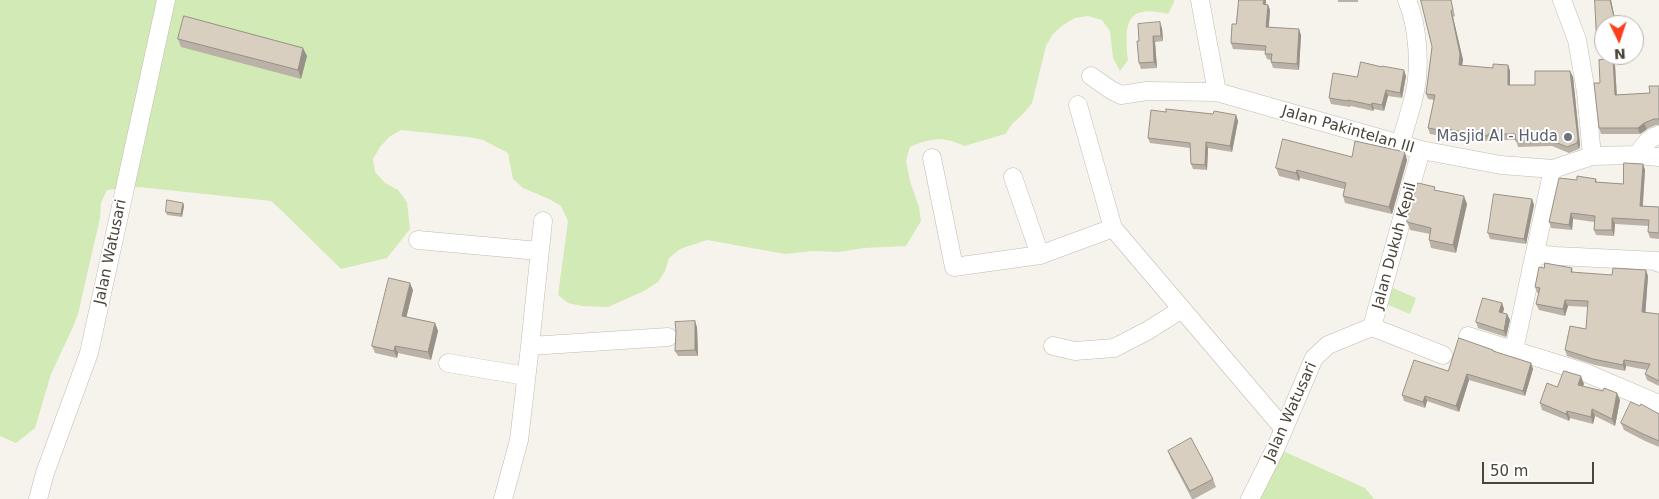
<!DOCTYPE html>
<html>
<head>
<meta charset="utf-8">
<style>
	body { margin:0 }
	#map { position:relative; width:1659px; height:499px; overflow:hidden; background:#f6f3ec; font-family:"DejaVu Sans",sans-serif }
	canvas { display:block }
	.north { position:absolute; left:1594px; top:15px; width:50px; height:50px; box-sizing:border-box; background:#fff; border:1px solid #b7b4b0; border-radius:50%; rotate:176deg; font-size:14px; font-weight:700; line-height:20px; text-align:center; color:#4b4439 }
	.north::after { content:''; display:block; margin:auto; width:18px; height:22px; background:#fc3f1d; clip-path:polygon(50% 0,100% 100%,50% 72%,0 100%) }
	.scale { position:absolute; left:1482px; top:462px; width:112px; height:22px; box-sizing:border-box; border:2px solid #4b4439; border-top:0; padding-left:6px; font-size:15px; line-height:18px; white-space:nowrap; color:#4b4439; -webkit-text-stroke:4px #fff; paint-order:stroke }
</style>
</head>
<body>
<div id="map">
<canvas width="1659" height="499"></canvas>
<div class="north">N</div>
<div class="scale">50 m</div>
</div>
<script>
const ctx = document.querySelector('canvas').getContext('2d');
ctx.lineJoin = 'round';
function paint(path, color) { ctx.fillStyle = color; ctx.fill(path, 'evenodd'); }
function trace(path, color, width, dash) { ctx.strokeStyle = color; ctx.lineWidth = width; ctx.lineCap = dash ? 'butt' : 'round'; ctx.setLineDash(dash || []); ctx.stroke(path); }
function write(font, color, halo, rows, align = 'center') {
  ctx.font = font + ' "DejaVu Sans",sans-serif'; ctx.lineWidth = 4; ctx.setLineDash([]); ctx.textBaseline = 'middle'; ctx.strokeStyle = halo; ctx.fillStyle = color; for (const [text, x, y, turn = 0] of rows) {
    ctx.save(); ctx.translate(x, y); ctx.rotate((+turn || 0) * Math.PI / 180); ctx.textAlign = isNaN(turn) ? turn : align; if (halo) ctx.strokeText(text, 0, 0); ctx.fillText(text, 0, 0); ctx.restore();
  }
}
paint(new Path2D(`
	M0,0H1174V2L1168,14C1125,3 1124,25 1128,60L1120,71L1113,58L1110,31L1102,20L1088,16L1075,18L1063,25L1053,34L1046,46L1032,103L1023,114L1013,123L1005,134L964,146C943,136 931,138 910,147L906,161L910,181L919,207L921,221L906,246L864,248L838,252L812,251L785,254L707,240L680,249L669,258L665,271L658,282L644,291L608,307L582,306L568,303L558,295L568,221L561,206L549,199L523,188L513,179L508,153L483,140L468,137L401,130L389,137L380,147L373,159L375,172L385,183L398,190L407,202L410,229L387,258L341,269L282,211L271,201L139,187L107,190L101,203L100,218L78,314L73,327L51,374L35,428L16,443L0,436Z
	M1393,288L1416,298L1410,314L1386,304Z
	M1283,451L1365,488L1374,499H1259Z`), '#d2eab5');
const street = new Path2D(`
	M1200,0L1217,92
	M1562,0L1577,40L1586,92L1592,156
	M1091,76L1111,90L1121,95L1147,91L1217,92L1421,150L1501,165L1553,169L1592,156L1637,155L1659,157
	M1078,105L1113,228L1284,429
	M1400,145C1405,128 1410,112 1414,96C1421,68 1418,26 1407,0
	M1421,150L1372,327L1443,355
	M1637,155C1643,147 1648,138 1659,135
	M932,158L954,267L1040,255L1113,228
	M1013,177L1040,255
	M418,240L539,251
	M1535,254L1557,256L1657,261L1659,263
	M1468,336L1584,372L1659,404
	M530,346L668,337
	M1053,346L1075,351L1114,348L1147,331L1182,309
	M1514,350L1553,169
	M448,363L526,376
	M38,499L45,473L89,353L166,0
	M503,499L519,440L530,346L543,221
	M1250,499L1276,447L1314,358L1328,345L1372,327`);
trace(street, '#c2bbae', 19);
trace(street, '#fff', 18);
paint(new Path2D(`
	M1239,0H1266V4L1268,5L1270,10L1269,27L1301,35L1299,70L1273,68L1271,62V60L1267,59L1265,54V51L1233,49L1231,43L1236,24Z
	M1338,0H1358V2H1338Z
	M1421,0H1451L1455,16L1453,17L1463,60L1462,66L1493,68L1508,65L1510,71V85H1535L1570,71L1573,77L1580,145L1579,149L1569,153L1552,146L1518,147L1516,140H1490V141L1471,140L1470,138L1448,134L1447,137L1430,134L1428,128L1434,100L1428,99L1426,94L1432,47Z
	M1595,0H1611L1614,17L1619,22L1604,25V45H1599L1597,40Z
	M1162,28L1163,41L1155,42L1157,68L1141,69L1139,63V41Z
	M178,39L307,56L301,79L181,47Z
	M1613,59L1615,65L1617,95L1650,93L1659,86V125H1656L1647,129L1640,134H1601L1599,128L1600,83Z
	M1406,76L1402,98L1388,96L1384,111L1374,109L1373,111L1351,106L1350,107L1331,104L1329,98L1357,77Z
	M1213,114L1236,115L1238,121L1232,152L1208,148L1207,170L1193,169L1191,164L1190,148L1150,143L1148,138Z
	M1352,157L1407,160L1392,214L1345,203L1343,196L1344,189L1300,178L1299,181L1279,176L1276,168Z
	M1643,164L1645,170L1643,206L1659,207V239L1650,238L1648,232L1649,226L1615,224L1614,236L1596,235L1594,230V222L1573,219L1572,230L1551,228L1549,222L1577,180L1596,179L1597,182L1623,184Z
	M1436,191L1467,204L1456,253L1431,248L1429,240L1430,234L1410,230L1407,222Z
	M1532,199L1534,205L1526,244L1490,239L1488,233Z
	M183,203L184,206L182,217L167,215L166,212Z
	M1544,268H1572L1573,273L1612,275L1648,276L1645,313L1659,314V386L1647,380L1645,374L1647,370L1626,366L1625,371L1595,365L1567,356L1565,350L1586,329L1588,307L1568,306L1565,316L1539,310L1536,304L1539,293H1537L1535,287Z
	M413,290L406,317L435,323L438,331L431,360L398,353L397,358L375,353L372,346Z
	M1502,303L1504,309L1503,313L1507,314L1510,320L1506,337L1478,328L1476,322Z
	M697,327L698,356H678L675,351Z
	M1493,350L1494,352L1531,363L1533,369L1525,396L1469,380L1459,412L1427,401L1425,408L1404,401L1402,395L1448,371Z
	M1584,384L1583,386L1620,400L1615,426L1595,416L1593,424L1570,418L1569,421L1542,410L1540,403L1557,387Z
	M1659,414V447L1645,441L1624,430L1621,423Z
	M1168,451L1213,479L1216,487L1194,499H1192L1171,459Z`), '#bab2a6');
paint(new Path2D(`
	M1264,0H1266L1265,10L1263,4Z
	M1610,0H1611L1616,23L1614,17Z
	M1268,5L1270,10L1268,33L1266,27Z
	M1451,11L1453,17L1463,60L1461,71L1459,65Z
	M1160,22L1162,28L1163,41L1161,36Z
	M1299,29L1301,35L1299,70L1297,64Z
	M1153,36L1155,42L1157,68L1154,62Z
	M303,48L307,56L301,79L298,70Z
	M1613,59L1615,65L1617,101L1615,95Z
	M1508,65L1510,71V91L1508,85Z
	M1404,70L1406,76L1402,98L1400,93Z
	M1570,71L1573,77L1580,145L1579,149L1577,143Z
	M1386,90L1388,96L1384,111L1382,105Z
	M1372,103L1374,109L1373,111L1371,105Z
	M1236,115L1238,121L1232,152L1230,146Z
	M1644,123L1647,129L1640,134L1638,128Z
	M1446,129L1448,134L1447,137L1445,131Z
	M1206,142L1208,148L1207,170L1205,165Z
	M1405,152L1407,160L1392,214L1389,207Z
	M1643,164L1645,170L1642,212L1640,206Z
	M1297,170L1300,178L1299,181L1296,173Z
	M1464,196L1467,204L1456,253L1453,245Z
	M1532,199L1534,205L1526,244L1524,239Z
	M183,203L184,206L182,217L181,214Z
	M1571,213L1573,219L1572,230L1569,225Z
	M1612,218L1615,224L1614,236L1612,230Z
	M1646,270L1648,276L1645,319L1642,312Z
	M410,283L413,290L405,323L402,316Z
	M1565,300L1568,306L1565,316L1563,309Z
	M1502,303L1504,309L1501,317L1499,312Z
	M1507,314L1510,320L1506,337L1504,331Z
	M695,321L697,327L698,356L695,350Z
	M435,323L438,331L431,360L428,352Z
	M395,346L398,353L397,358L394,351Z
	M1624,360L1626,366L1625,371L1623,365Z
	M1531,363L1533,369L1525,396L1523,391Z
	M1467,374L1469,380L1459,412L1456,406Z
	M1581,376L1584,384L1580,392L1578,385Z
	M1617,393L1620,400L1615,426L1612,419Z
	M1425,396L1427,401L1425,408L1423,402Z
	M1592,409L1595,416L1593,424L1591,417Z
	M1567,411L1570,418L1569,421L1566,414Z`), '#979187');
const building = new Path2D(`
	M1239,0H1264L1263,4L1268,5L1266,27L1299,29L1297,64L1271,62L1272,54H1265L1266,46L1231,43L1232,24H1236Z
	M1421,0H1451L1453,10L1451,11L1460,54L1459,65L1493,68V64L1508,65V85H1535V71H1570L1578,139L1577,143L1567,147L1550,140L1516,141L1515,134H1488V136L1469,134V133L1446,129L1445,131L1428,128L1435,95L1426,94L1432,47Z
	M1595,0H1610L1614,17L1616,16L1618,25H1604V38L1597,40Z
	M184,16L303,48L298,70L178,39Z
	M1160,22L1161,36H1153L1154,62L1139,63L1137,41H1139L1138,24Z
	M1613,59L1615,95L1650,93L1649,86H1659V119H1654L1644,123L1638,128H1599L1594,83H1600L1599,60Z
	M1361,62L1382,67V66L1404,70L1400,93L1386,90L1382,105L1372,103L1371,105L1348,100V101L1329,98L1333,73L1357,77Z
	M1166,109L1213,114L1214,111L1236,115L1230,146L1206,142L1205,165L1191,164L1190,143L1148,138L1151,110L1166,112Z
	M1283,139L1352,157L1355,141L1405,152L1389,207L1343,196L1346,183L1297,170L1296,173L1276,168Z
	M1624,163L1643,164L1640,206L1659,207V233L1648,232L1649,220L1612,218V230H1594L1595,216L1571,213L1569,225L1549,222L1559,178L1577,180V176L1596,179L1595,182L1623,184Z
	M1418,183L1435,187L1434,190L1464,196L1453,245L1429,240L1431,228L1407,222Z
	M1494,194L1532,199L1524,239L1488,233Z
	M167,200L183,203L181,214L166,212Z
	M1545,263L1572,268L1571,272L1612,275L1613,268L1646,270L1642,312L1659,314V381L1645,374L1650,364L1624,360L1623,365L1593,359L1565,350L1570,326L1586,329L1588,301L1565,300L1563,309L1536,304L1540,288L1535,287L1539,267L1544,268Z
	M389,278L410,283L402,316L435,323L428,352L395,346L394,351L372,346Z
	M1483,298L1502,303L1499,312L1507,314L1504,331L1476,322Z
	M695,321V350L675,351L676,331L675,322Z
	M1459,338L1493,350V351L1531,363L1523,391L1467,374L1456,406L1425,396L1423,402L1402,395L1414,360L1448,371Z
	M1564,371L1581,376L1578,385L1603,391L1604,388L1617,393L1612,419L1592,409L1591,417L1567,411L1566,414L1540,403L1547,383L1557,387Z
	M1631,402L1640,406L1641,404L1659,414V441L1643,434L1621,423Z
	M1191,438L1213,479L1190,491L1168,451Z`);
paint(building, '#d8cfc1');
trace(building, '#979187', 1);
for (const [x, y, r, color] of [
	[1568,137,5,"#6b7280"]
]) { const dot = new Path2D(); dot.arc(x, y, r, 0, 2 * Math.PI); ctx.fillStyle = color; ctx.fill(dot); trace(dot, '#fff', 2); }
write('15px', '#4b4439', '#fff', [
	["Jalan Pakintelan III",1348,130,16],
	["Jalan Dukuh Kepil",1395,246,-75],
	["Jalan Watusari",111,252,-78],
	["Jalan Watusari",1291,412,-66]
]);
write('15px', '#5b616d', '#fff', [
	["Masjid Al - Huda",1558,137]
], 'right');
</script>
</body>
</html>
